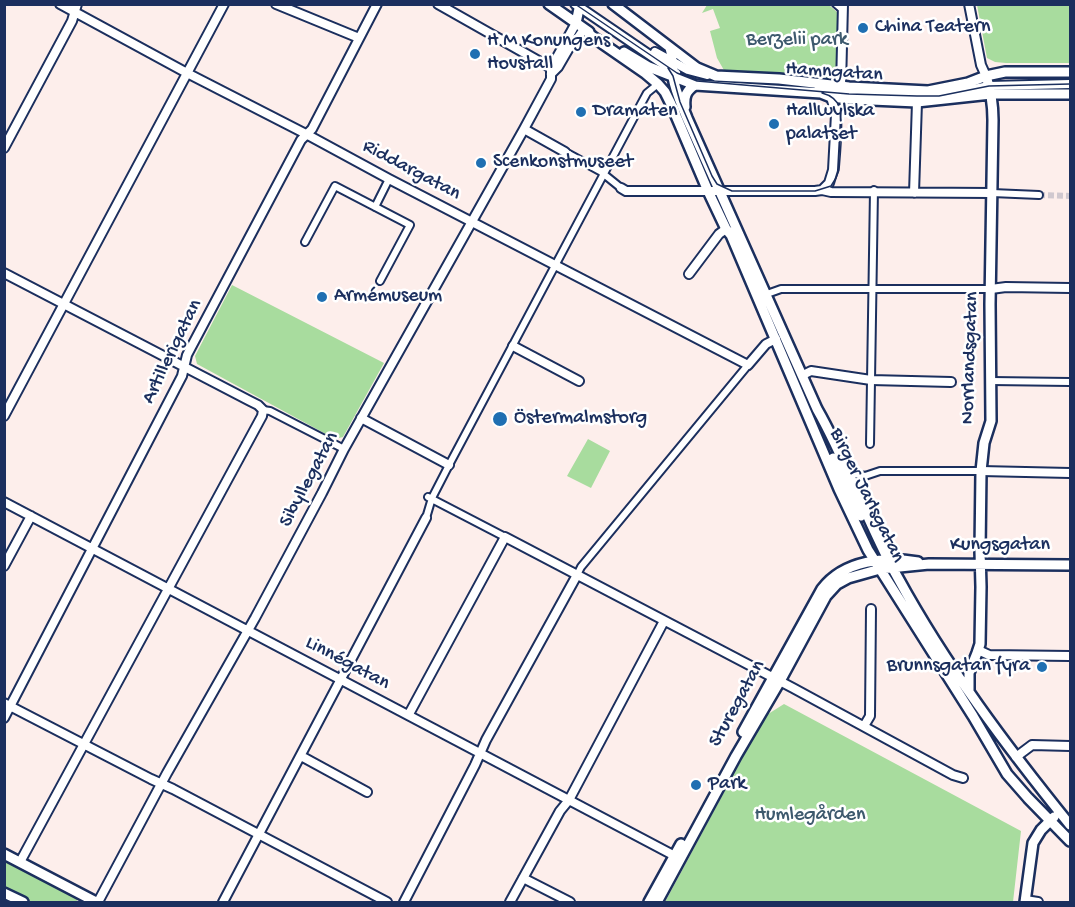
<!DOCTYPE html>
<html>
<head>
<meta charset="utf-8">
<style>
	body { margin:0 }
	#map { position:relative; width:1075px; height:907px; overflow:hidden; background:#fdeeeb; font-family:"Gochi Hand",sans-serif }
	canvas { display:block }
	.frame { position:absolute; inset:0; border:6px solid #1b2f5e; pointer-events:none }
</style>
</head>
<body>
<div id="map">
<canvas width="1075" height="907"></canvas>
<div class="frame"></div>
</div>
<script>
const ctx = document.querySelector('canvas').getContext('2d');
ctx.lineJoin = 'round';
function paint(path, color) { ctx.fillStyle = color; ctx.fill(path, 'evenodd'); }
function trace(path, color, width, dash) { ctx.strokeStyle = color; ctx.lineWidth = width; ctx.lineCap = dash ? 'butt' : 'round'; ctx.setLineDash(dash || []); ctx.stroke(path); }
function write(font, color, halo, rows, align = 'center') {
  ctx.font = font + ' "Gochi Hand",sans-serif'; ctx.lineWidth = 5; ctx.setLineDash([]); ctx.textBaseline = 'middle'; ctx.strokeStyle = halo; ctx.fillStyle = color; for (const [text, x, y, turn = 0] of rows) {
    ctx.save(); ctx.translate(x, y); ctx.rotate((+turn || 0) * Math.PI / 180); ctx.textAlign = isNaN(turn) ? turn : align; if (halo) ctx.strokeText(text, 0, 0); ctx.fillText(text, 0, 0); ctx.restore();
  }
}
paint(new Path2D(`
	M707,5H829L838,13L837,78L835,81L821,78L725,72L717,58L710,31L720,28L713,9L702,13Z
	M977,5H1070V63H1006L995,62L987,58Z
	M232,285L384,363L343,437L335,439L197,364L195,356Z
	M588,439L610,451L591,488L567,476Z
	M784,704L1021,831L1013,902H665L765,716Z
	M4,860L78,899L76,902H32L5,888Z`), '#a8dc9e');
trace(new Path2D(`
	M1039,195L1070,196`), '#d0c8cf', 6, [6, 3]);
const pedestrian = new Path2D(`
	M836,4L843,10
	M565,152L600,171L621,188
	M992,193L1039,195
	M375,207L389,179
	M305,242L335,186L410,225L380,281
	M767,294L781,289H991
	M991,381L1070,382
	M263,410L270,411L344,449
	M870,444L874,190
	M850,473L865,476L880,471H981
	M428,497L505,537
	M426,518L432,498L449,465L641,104L647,93L658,84
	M577,575L581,567L748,365`);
const minor = new Path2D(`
	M60,4L187,73L306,134L389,179L748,365L766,344L776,339
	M276,4L359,38
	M438,4L551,68
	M575,4L676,73
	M969,4L981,65L986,76
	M655,52L688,70L707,75
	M551,74L558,67L569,48L573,45L584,29
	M841,86L843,4
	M818,90L849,94L939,96L989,86L1070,84
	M524,129L565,152
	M4,148L72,21L77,4
	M621,188L626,191H815L822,190L831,192L992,193
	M822,190L829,183L833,170L836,114L831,97
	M914,193L917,102
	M4,273L250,401L258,405L263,410L262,416L20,862
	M689,274L719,234L726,229
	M991,289L1006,287L1070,288
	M513,346L579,381
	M803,375L811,371L871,380L951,382
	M4,416L224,4
	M361,418L449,465
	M981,471L1070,473
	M4,502L675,856
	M4,566L31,516
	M978,650L989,655L1070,656
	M4,703L151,779L173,789L387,902
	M409,714L505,537L793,688L953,775L963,778
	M4,718L182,376L187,355L301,140L312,129L377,4
	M864,726L870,716L871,609
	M301,756L367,792
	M1016,757L1032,745L1070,746
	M523,878L570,902
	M1025,900L1038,902
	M98,902L167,773L255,618L322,493L344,449L524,129L551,79V68L576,23
	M223,902L426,518
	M404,902L475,765L486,740L577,575
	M510,902L560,811L569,800L664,621`);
const tertiary = new Path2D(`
	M549,4L589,32
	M613,4L697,68L716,76L779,79L849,87L928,91L968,83L986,76L1005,72H1070
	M576,23L580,4
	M584,29L593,37L645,73L658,84L665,92L671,104L708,191L726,229L731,235L839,489L868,550L973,716L1007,774L1028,798L1070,841
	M670,48C673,58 672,67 673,77C675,91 682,105 687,118L817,409C848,463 867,523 898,578C946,666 1007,747 1070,825
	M624,52L649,67L695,85L821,93L831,97L849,99L917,102L991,94H1070
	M685,107C684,96 686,91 695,85
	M833,458L848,492L861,516
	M969,690V673L977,653L980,644L981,587L980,551L981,471L984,443L991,421L990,304L993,120C993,105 991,91 986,76
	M743,732L822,589C844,560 886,556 918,562
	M4,854L96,902
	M4,893L23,902
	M649,902L681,844
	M657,902L736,756L780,681L826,596L837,584L848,578L880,569L929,564L1070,565
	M1025,902L1033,843L1041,830L1054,817`);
trace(pedestrian, '#1b2f5e', 10);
trace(minor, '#1b2f5e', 12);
trace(tertiary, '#1b2f5e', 14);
trace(pedestrian, '#fff', 6);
trace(minor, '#fff', 8);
trace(tertiary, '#fff', 9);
trace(new Path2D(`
	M575,4L677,73L697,81L849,94L917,96H939L989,86L1070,84
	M668,68L673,76L680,102L712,176L717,184L732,191H815L831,186L836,178L839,170C840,157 844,118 840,108C837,100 830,95 822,93`), '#1b2f5e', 1.5);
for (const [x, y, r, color] of [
	[863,28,6,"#1f6fb2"],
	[475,54,6,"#1f6fb2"],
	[581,112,6,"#1f6fb2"],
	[774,124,6,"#1f6fb2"],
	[481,163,6,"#1f6fb2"],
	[322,297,6,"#1f6fb2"],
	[500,419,8,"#1f6fb2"],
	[1042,667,6,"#1f6fb2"],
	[696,785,6,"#1f6fb2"]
]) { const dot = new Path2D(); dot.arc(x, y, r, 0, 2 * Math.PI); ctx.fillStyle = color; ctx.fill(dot); trace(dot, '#fff', 2); }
write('20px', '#1b2f5e', '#fff', [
	["China Teatern",875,28],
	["H M Konungens",487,42],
	["Hovstall",487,65],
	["Dramaten",593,112],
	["Hallwylska",786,112],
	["palatset",786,135],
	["Scenkonstmuseet",493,163],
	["Armémuseum",334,297],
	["Östermalmstorg",514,419],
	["Brunnsgatan fyra",1030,667,"right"],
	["Park",708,785]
], 'left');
write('20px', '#3e5a6e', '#fff', [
	["Berzelii park",797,41],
	["Humlegården",810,816]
]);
write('20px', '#1b2f5e', '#fff', [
	["Hamngatan",834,73,4],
	["Riddargatan",411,171,28],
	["Artillerigatan",173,352,-64],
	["Norrlandsgatan",971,358,-88],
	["Sibyllegatan",310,480,-62],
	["Birger Jarlsgatan",866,496,64],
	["Kungsgatan",1000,546],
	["Linnégatan",347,664,28],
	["Sturegatan",738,704,-61]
]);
</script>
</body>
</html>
